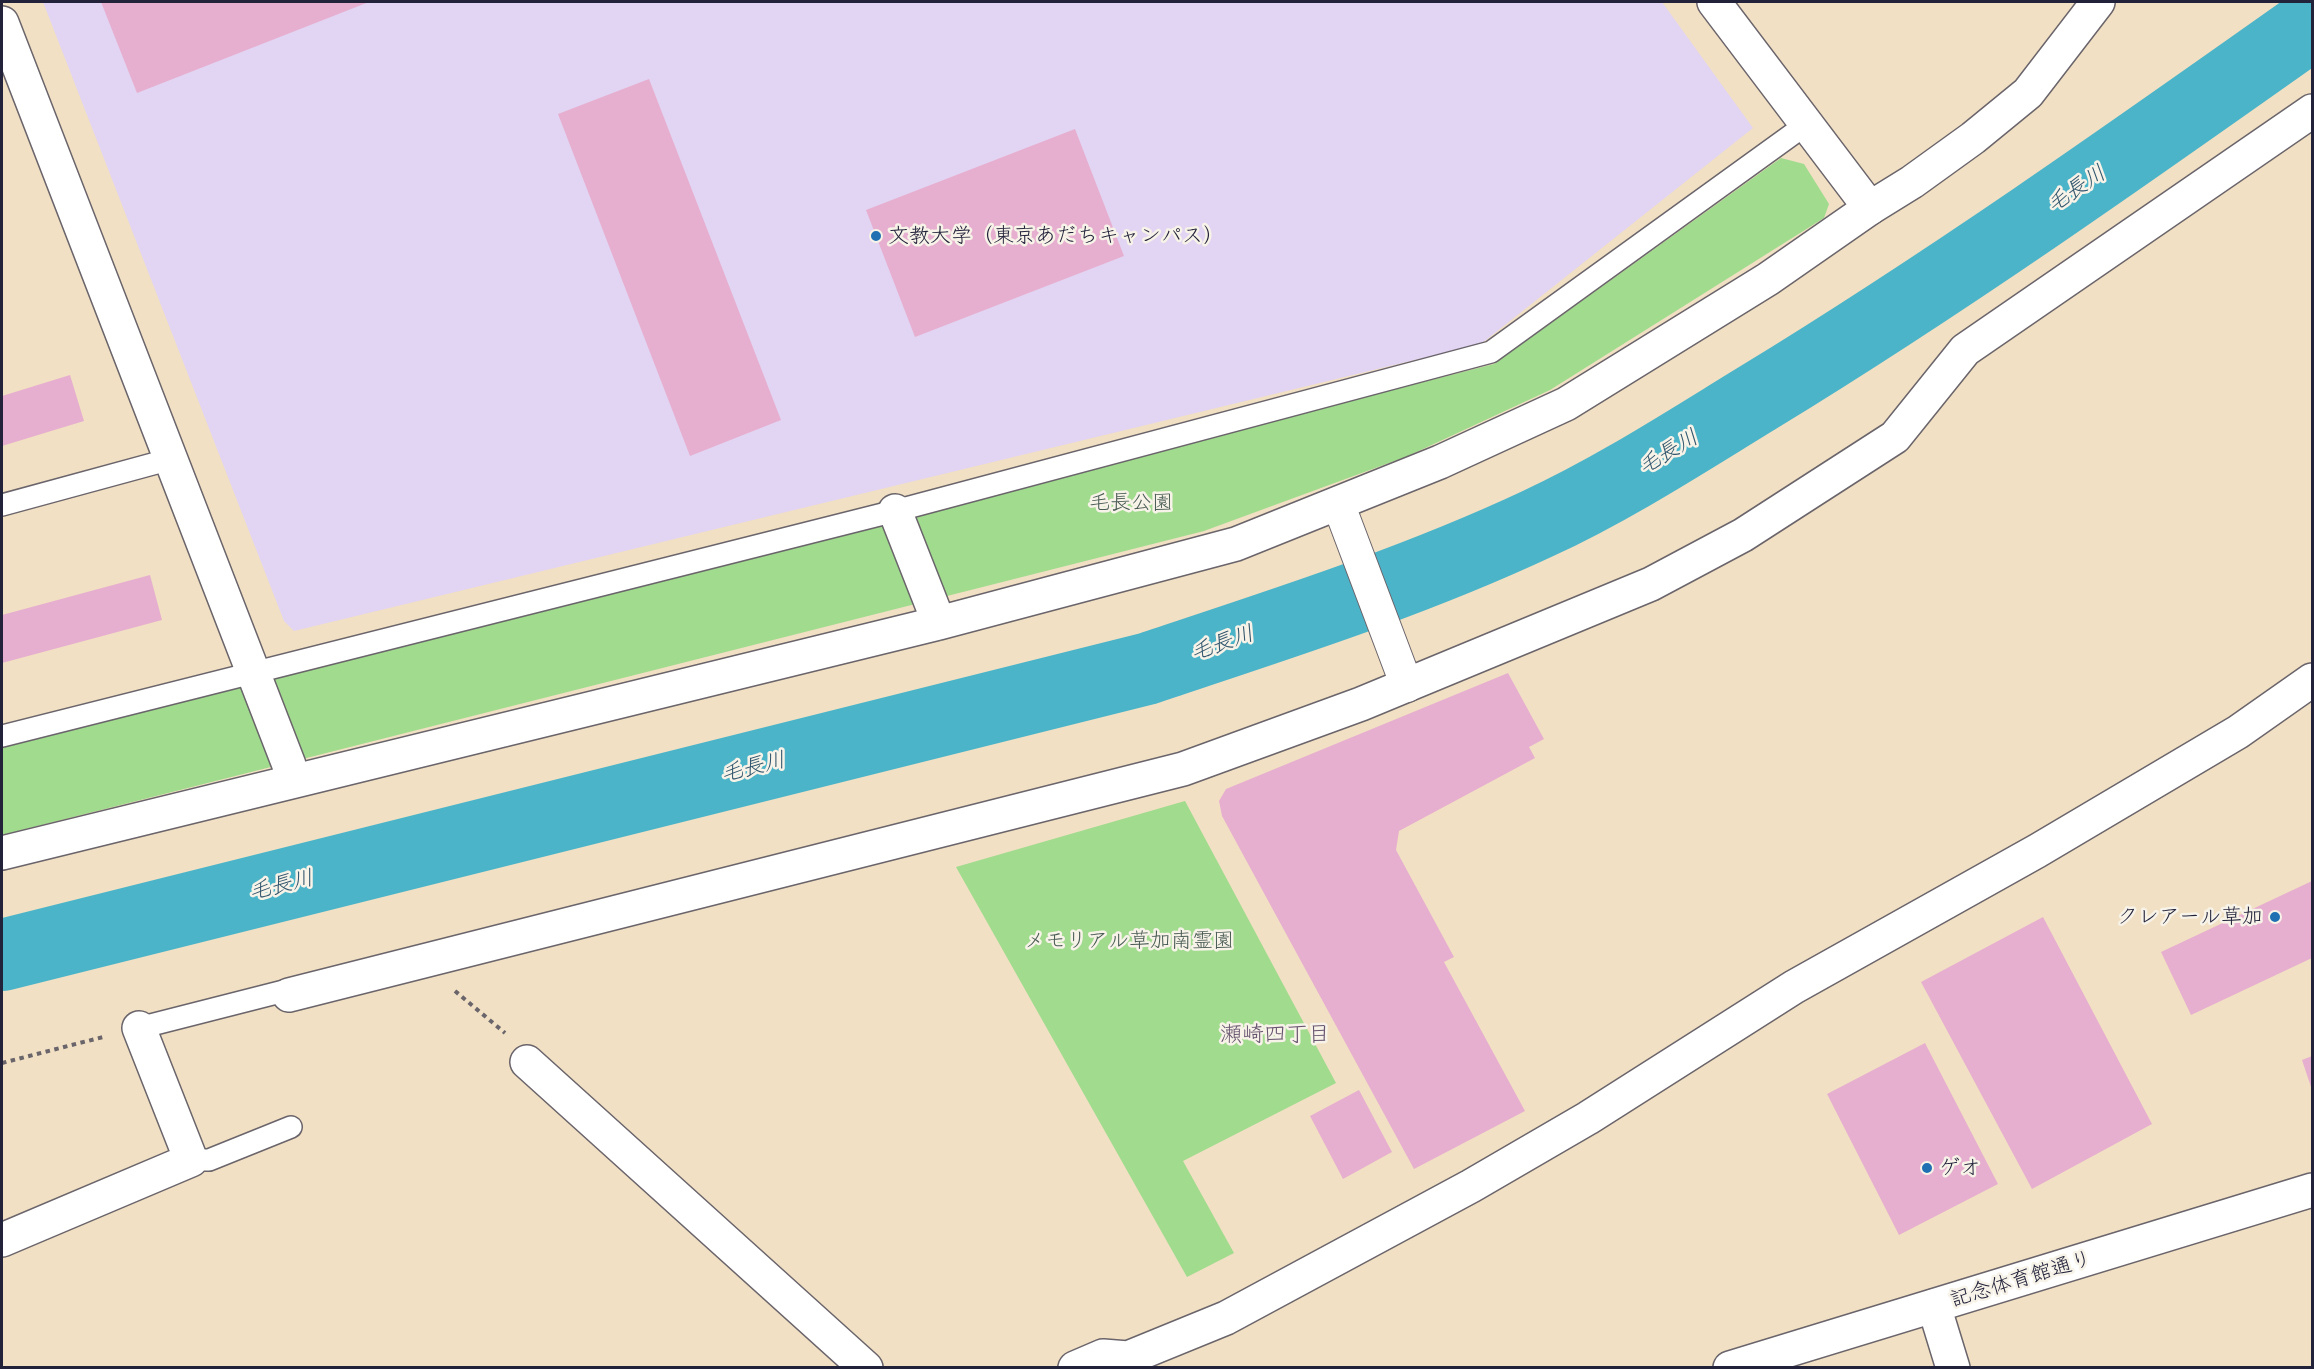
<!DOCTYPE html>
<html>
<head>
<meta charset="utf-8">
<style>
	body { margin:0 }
	#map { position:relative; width:2314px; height:1369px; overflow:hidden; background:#f1e0c3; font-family:Mali,sans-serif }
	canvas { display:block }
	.frame { position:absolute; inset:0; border:3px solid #22223b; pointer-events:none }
</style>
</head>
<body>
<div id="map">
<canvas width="2314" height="1369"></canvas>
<div class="frame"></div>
</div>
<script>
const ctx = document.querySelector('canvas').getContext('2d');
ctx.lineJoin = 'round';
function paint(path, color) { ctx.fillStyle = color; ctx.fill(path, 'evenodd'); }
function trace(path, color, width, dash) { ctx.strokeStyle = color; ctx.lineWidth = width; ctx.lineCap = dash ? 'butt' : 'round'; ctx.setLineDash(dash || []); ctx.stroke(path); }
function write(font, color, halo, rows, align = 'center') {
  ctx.font = font + ' Mali,"Klee One",sans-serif'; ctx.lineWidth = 5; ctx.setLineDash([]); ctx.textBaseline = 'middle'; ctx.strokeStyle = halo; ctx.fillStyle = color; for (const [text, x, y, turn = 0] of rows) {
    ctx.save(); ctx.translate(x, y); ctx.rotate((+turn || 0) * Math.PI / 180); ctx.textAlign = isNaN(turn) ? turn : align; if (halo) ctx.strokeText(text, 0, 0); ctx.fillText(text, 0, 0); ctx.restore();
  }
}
paint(new Path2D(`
	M43,2H1662L1753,128L1481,344L294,631L284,621Z`), '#e2d4f3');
paint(new Path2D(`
	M1781,158L1804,164L1829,204L1824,218L1550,390L1408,456L1204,531L2,835V745L1494,364Z
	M1185,801L1336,1083L1183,1161L1234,1253L1187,1277L956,867Z`), '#a0db8e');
trace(new Path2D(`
	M2,955L1146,669C1278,625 1411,583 1537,524C1615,488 1687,441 1759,397C1949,281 2131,152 2312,24`), '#4bb4c9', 72);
paint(new Path2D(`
	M101,2H369L137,93Z
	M649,79L781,420L690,456L558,114Z
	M1075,129L1124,256L915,337L866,210Z
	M70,375L84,421L2,446V396Z
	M150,575L162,620L2,663V615Z
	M1508,673L1544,739L1529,747L1535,758L1399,831L1396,850L1454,957L1444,962L1525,1111L1414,1169L1222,816L1219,801L1226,789Z
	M2312,881V958L2191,1015L2161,952Z
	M2043,917L2152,1124L2032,1189L1921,982Z
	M1925,1043L1998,1184L1899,1235L1827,1094Z
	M2312,1056V1090L2302,1060Z
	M1359,1090L1392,1152L1343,1179L1310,1116Z`), '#e7afcf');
const service = new Path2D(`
	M2,505L171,459
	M2,736L895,511L1491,352L1808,123
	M139,1028L288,990L289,995
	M191,1160H209L291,1127`);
const pedestrian = new Path2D(`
	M1338,503L1407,686`);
const minor = new Path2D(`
	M895,511L939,623
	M2,853L939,623L1236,544L1440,462L1566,404L1768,279L1870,208L1912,182L1973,138L2028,93L2098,2
	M289,995L1183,769L1361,704L1651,584L1743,535L1895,437L1965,350L2312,111
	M527,1062L866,1368
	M2,1240L191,1160L139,1028
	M1934,1306L1953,1368
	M1128,1358L1226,1318L1471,1186L1588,1118L1794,987L2037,851L2238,732L2312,680
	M1075,1368L1103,1356L1128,1358L1132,1368`);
const tertiary = new Path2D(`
	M1714,2L1870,208
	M2,23L289,765
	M1730,1368L2312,1190`);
trace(service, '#6a646b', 24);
trace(pedestrian, '#6a646b', 34);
trace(minor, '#6a646b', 36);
trace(tertiary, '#6a646b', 36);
trace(new Path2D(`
	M455,991L505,1033
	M2,1063L103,1037`), '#6a646b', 4, [4.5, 4.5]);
trace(service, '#fff', 21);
trace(pedestrian, '#fff', 32);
trace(minor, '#fff', 33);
trace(tertiary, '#fff', 33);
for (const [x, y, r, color] of [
	[876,236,6,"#1f6fb2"],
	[2275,917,6,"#1f6fb2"],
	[1927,1168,6,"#1f6fb2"]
]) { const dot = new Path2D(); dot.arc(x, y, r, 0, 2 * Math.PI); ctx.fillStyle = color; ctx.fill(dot); trace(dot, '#f7f3e8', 2); }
write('21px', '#22223b', '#f7f3e8', [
	["文教大学（東京あだちキャンパス）",888,236],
	["クレアール草加",2263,917,"right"],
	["ゲオ",1939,1168]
], 'left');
write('21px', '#485a54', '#f7f3e8', [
	["毛長公園",1131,503],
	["メモリアル草加南霊園",1129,941]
]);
write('21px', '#22223b', '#f7f3e8', [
	["記念体育館通り",2021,1279,-17]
]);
write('italic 22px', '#30556d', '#f7f3e8', [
	["毛長川",2076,189,-34],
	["毛長川",1668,452,-31],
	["毛長川",1222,643,-19],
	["毛長川",753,767,-14],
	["毛長川",281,885,-14]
]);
write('22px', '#67536f', '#f7f3e8', [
	["瀬崎四丁目",1275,1034]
]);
</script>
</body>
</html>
